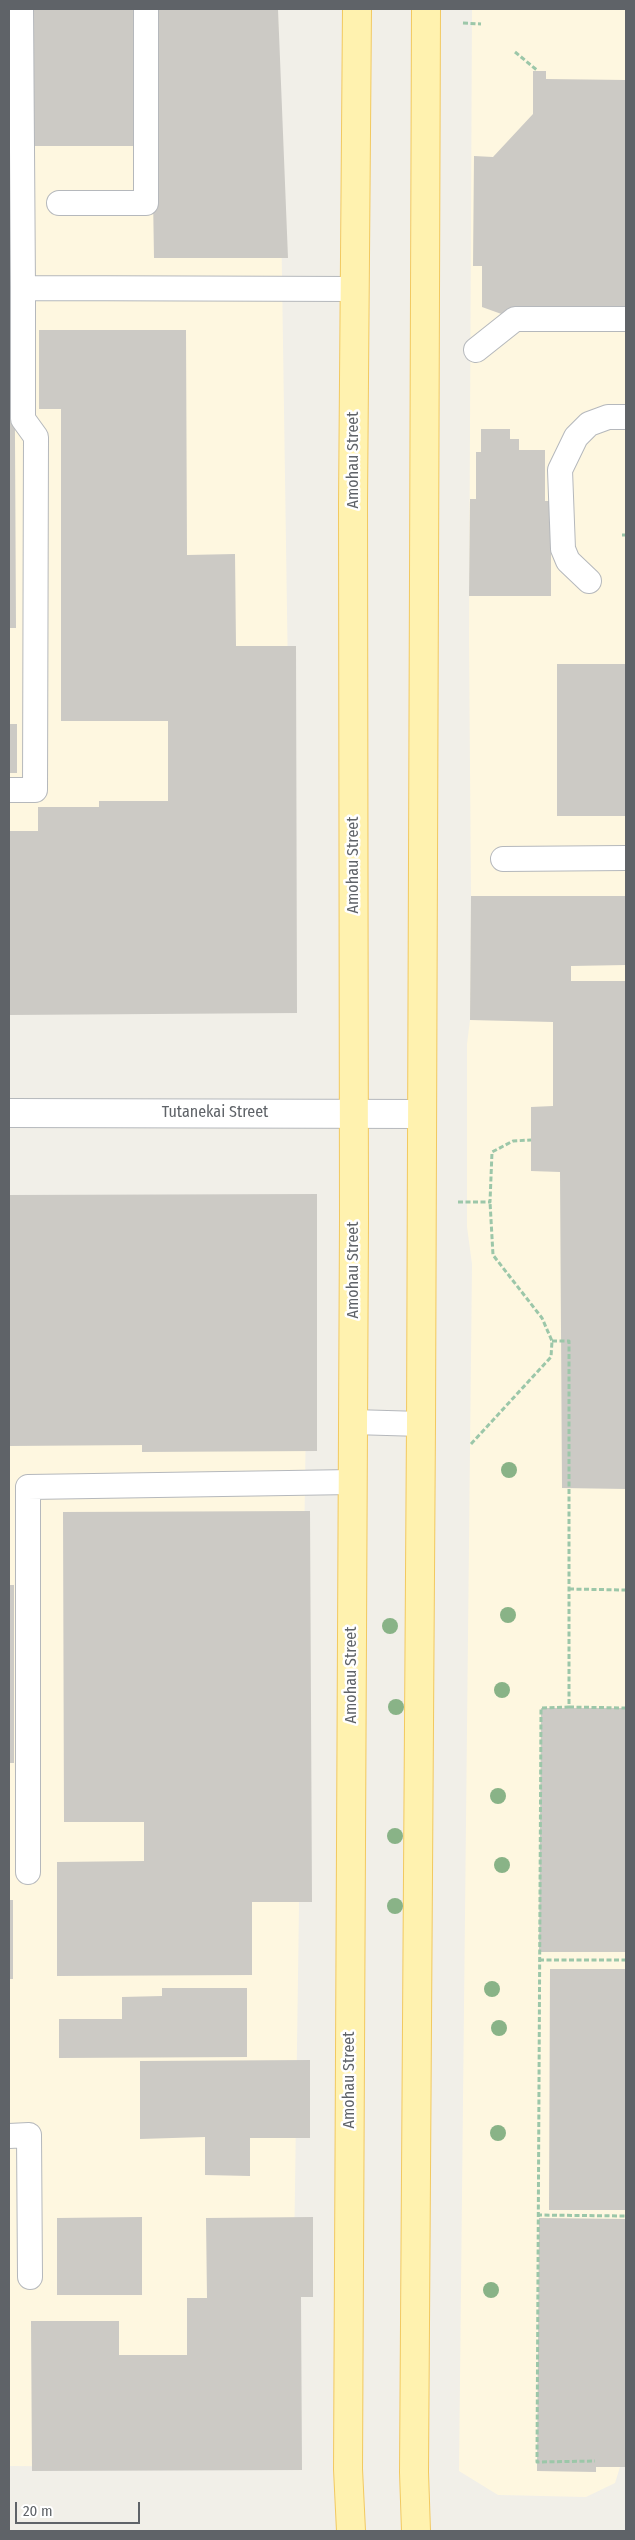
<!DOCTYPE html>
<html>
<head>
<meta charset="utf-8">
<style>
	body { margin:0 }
	#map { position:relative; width:635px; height:2540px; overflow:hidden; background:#f1efe8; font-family:"Fira Sans Condensed",sans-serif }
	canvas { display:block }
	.frame { position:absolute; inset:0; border:10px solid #5f6368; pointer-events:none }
	.scale { position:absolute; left:15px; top:2502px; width:125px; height:22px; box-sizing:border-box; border:2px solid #5f6368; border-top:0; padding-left:6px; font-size:15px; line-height:18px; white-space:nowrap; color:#5f6368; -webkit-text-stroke:4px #fff; paint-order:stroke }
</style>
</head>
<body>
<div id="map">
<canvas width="635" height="2540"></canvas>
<div class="frame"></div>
<div class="scale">20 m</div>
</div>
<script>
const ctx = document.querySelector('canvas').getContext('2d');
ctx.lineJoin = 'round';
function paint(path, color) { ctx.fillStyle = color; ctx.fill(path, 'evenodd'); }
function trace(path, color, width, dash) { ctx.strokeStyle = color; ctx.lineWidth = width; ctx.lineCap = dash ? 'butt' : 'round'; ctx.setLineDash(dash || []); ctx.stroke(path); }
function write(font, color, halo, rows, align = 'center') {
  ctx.font = font + ' "Fira Sans Condensed",sans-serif'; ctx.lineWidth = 5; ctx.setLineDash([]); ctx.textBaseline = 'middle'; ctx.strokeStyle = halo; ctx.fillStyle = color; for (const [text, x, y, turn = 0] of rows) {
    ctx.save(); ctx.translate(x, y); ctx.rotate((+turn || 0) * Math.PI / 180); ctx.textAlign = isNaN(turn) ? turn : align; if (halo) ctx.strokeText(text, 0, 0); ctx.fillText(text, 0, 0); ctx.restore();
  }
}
paint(new Path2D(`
	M9,9H278L293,1012L9,1009Z
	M472,9H626V2467H620L615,2483L586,2497L498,2495L459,2471L472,1264L467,1227V1044L470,1020L471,896L469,639Z
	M9,1199L309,1202L291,2468L9,2466Z`), '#fef7e0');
paint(new Path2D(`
	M9,9H13V101H9Z
	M31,9H134L135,146H31Z
	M150,9H278L288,258H154Z
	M533,71H546V79L626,80V317L507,316L482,307V266H473L474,156L493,157L533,114Z
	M9,252H14L16,628H9Z
	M39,330H186L187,555L235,554L236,646H296L297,1013L9,1015V831H38V807H99V801H168V721H61V409H39Z
	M481,429H510V439H519V450H545V501H551V596H469L470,499H476V452H481Z
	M557,664H626V816H557Z
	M9,724H17V773H9Z
	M471,896H626V965L571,966V981H626V1489L562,1488L560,1172L531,1171V1107L553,1106V1022L470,1020Z
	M317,1194V1451L142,1452V1445L9,1446V1195Z
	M310,1511L312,1902H252V1975L57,1976V1862L144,1861V1822H64L63,1512Z
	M9,1585H14V1763H9Z
	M541,1708H626V1952H539Z
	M9,1900H13V1979H9Z
	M550,1969H626V2210H549Z
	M162,1988H247V2057L59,2058V2019H122V1997L162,1996Z
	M310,2060V2138H250V2176L205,2175V2137L140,2139V2061Z
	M142,2217V2295H57V2218Z
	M313,2217V2297H301L302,2470L32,2471L31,2321H119V2355H187V2298H207L206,2218Z
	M539,2218L626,2219V2467H596V2472L537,2471Z`), '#cccac5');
const service = new Path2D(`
	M21,9L23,288L355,289
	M59,203H146V9
	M476,350L515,319H626
	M589,581L568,561L563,549L560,470L576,437L589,424L608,417H626
	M9,790H35L36,437L23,419V288
	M503,859L626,858
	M353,1422L421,1424
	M28,1872V1487L353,1482
	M9,2136L29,2135L30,2277`);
const minor = new Path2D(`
	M9,1113L422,1114`);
const primary = new Path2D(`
	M351,2531L348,2469L354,1219L353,503L357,9
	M416,2531L414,2472L421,1424L426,9`);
trace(service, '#b5b8bc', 26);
trace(minor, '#b5b8bc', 30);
trace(primary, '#f2c960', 30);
trace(new Path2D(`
	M463,23L481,24
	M515,52L538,71
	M622,535H626
	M458,1202H490L492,1152L513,1141L531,1140
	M552,1341H569V1707L541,1708L537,2462L595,2461
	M471,1444L551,1357L552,1341L542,1318L493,1255L490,1202
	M569,1589L626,1590
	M569,1707L626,1708
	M539,1960H626
	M537,2215L626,2216`), '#9cc7a9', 3, [5, 2.5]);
trace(service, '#fff', 24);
trace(minor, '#fff', 28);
trace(primary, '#fff2af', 28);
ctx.fillStyle = '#89b387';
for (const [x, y] of [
	[509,1470],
	[508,1615],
	[390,1626],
	[502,1690],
	[396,1707],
	[498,1796],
	[395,1836],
	[502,1865],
	[395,1906],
	[492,1989],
	[499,2028],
	[498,2133],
	[491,2290]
]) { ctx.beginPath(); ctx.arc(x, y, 8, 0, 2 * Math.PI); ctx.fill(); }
write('16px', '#5f6368', '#fff', [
	["Amohau Street",354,460,-90],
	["Amohau Street",354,865,-90],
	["Tutanekai Street",215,1113],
	["Amohau Street",354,1270,-90],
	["Amohau Street",352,1675,-90],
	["Amohau Street",350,2080,-90]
]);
</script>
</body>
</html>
